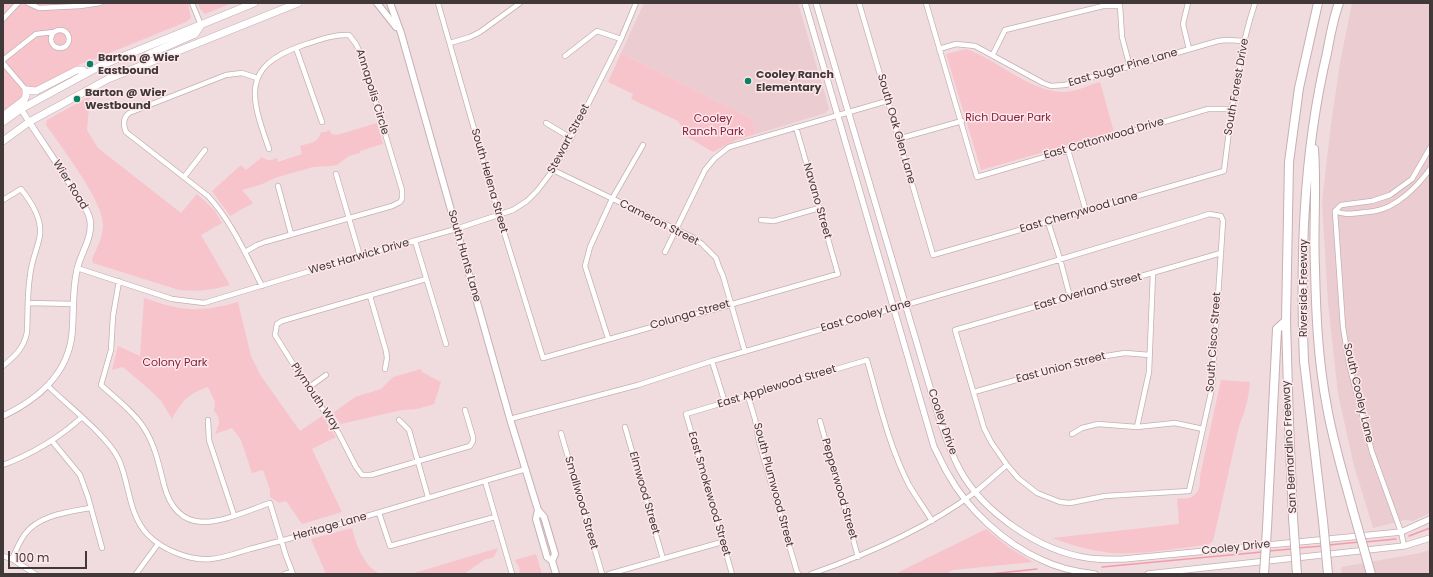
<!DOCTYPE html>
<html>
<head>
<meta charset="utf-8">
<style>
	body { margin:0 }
	#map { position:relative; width:1433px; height:577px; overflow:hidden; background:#f0dbde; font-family:Poppins,sans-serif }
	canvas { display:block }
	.frame { position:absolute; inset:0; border:4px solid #403839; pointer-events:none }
	.scale { position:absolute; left:8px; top:551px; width:79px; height:18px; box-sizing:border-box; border:2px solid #403839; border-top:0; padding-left:5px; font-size:12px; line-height:14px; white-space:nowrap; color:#403839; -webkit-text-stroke:3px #fee8eb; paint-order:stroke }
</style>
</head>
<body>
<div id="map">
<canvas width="1433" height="577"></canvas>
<div class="frame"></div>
<div class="scale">100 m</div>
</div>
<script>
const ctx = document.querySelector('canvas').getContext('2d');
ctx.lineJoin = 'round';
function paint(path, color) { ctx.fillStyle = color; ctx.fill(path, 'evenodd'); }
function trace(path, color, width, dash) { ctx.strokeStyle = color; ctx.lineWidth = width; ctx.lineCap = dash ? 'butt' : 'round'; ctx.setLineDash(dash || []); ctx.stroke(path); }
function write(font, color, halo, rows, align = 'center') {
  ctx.font = font + ' Poppins,sans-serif'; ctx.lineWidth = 3; ctx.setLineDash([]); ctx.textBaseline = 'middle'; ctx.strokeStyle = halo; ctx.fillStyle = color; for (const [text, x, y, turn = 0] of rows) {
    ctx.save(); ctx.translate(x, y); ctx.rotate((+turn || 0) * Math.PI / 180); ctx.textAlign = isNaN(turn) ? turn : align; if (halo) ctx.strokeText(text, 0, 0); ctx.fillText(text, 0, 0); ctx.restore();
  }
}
paint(new Path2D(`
	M644,3H798L829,108L826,113L756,134L752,119L621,53Z
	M1352,3H1430V513L1413,521L1405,520L1373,528L1354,466L1338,394L1328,303L1322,202L1331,124L1340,63Z
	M1430,550V574H1342L1341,567L1420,553Z`), '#ebcdd1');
paint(new Path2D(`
	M3,3H188L191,18L186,22L92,60L83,63L38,89L3,113Z
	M198,3H232L205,14L200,9Z
	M966,49C998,60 1030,92 1064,92C1075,92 1089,85 1100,82L1114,132L981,170L946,54Z
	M621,53L752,119L756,134L736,140L713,152L689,138L678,121L631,99L633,94L608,82Z
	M90,96L87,130L98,148L181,213L197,194L208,204L215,211L222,223L201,235L230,285C212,290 197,292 179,290L93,263L92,259C97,248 103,237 103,225C104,202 60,145 46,125L47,120Z
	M377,123L383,144L360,151V153L349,156L337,165L331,166L313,167L275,178L260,185L242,190L253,203L230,216L212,191L241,165L246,170L262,157C267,161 271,161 277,158L278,162L302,154L300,146C310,143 318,143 321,132H325L329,130L332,134L337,135Z
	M144,298C181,311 199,313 238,302L251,356L261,376L300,431L322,416L336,437L312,449L342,512L302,524L286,501L279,503L270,497V490L263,470L252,473L241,440L232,428L215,434C219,425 222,419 214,411L215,402L208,387C189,393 181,402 172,419L161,401L151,391L123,367L112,370L118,346L140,356Z
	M421,369L422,372L441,382L434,404L417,409L402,410L341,424L333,413L355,397L381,389L393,377Z
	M1221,380L1250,382C1249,397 1245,412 1239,426L1213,541L1208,545C1176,548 1143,555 1112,553C1091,551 1071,545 1052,538L1179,524L1177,498C1194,501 1201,493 1200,476Z
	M352,528C356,544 364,568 381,574H326L311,539Z
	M986,529L1008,547L1033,562L953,570L946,574H895Z
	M498,548L494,557L484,560L464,574H411Z
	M536,554L542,574L520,573L519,567L515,560Z`), '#f8c4cc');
trace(new Path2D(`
	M1409,536L1430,528
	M1365,542L1396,539
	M1329,545L1359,542
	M1297,548L1323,546
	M1269,551L1291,549
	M1102,567L1262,552
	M990,574L1037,569`), '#f29caa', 1.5);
const minor = new Path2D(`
	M28,3L39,8L80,6L100,3
	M192,3L201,25
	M438,3L499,216L543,358L838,274L796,127
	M859,3L933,255L1224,171C1231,115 1237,57 1255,3
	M926,3L977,177L1208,109H1232
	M1188,3L1183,24L1189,49
	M3,19L18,3
	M51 39a9 9 0 1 1 18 0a9 9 0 1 1-18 0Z
	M450,43L470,37L480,32L520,3
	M296,48L322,122
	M939,49L956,44L975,46L1043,83L1051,86L1065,85L1218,41L1226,40L1245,41
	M993,54L1005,30L1103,6H1120L1122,37L1130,67
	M565,56L597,31L621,39
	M3,60L36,34L54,32
	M3,63L26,90
	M257,78L242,73L226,75L129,113C123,118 123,125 126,132L208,196C232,222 246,255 262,286
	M546,123L571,138
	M898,139L962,121
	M1068,150L1086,211
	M553,170L692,237L702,244L716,258L719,267L723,276L745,352
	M336,174L360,256
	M184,177L205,150
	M278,186L291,234
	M3,200L21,189C32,203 44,221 39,240C36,252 31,263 30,276C27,294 28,313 27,332C24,348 15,356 3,366
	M1335,211L1343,327L1349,364L1372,452L1401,532L1404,546
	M1335,211L1341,205L1372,201L1390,195L1412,179L1430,148
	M1335,211C1345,215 1349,214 1359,213C1364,212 1370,212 1375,211C1397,207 1417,187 1430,169
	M761,220L774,221L819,208
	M1048,222L1060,259L1070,297
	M415,241L446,344
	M245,252L257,245L265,242L392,206L400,202L402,199V190L362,57L356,44L349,35C333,34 316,41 301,46C239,67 252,100 269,149
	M665,252L705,170L715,158L729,147L887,101
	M77,268L172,299L204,303L360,256L456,229L513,210L527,201L537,191L553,170L571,138L621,39L636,3
	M426,279L282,321L277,324L275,335L300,375L338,432L356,467L362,475H371L470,446L473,441V437L465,410
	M119,281L113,316L111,350L101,385C115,398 133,411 144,428C155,445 159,465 164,485C180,545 229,517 270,503L286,556L293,574
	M370,296L386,351L387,358L385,369
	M29,303L74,304
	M608,338L585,266L590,247L612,199L643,145
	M712,361L725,403
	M48,386C67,405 109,437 119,460C130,485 128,514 148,535C163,550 190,561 211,559C224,558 237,553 250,549C273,543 296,537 320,530C388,510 457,489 526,469
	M308,388L326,375
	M974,392L1093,358L1125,353L1150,355
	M748,396L755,419L759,442L797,572L799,574
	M510,419L638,385L712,361L1002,277L1200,217L1209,214L1221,216L1223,221L1212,388L1189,491L1105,496L1070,503L1060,502L1037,493L1018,478L1007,465L991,442L984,428L979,411L955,330L1221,253
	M208,420L209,440L234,515
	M399,420L409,430L428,497
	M820,421L858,557
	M625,427L663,559
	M1137,427L1149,372L1153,273
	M561,433L602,574
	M1072,434L1082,428L1098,424L1137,427L1175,423L1203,429
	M52,441L80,475L88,497L102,548
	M3,465C32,454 59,438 82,417
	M485,481L512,574
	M379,513L390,546L495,517
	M3,556L12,559L35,574
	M12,559C16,551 19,542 25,534C39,515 68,512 90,508
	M136,574L158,544
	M285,574L292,572
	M609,574L722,542
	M732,574L686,414L867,360C879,402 889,446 909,485C916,497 925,509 932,521
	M811,574C868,554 926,529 974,493C986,484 996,474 1007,465`);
const tertiary = new Path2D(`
	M805,3L934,447C939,456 943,466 948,474C967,509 1005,544 1042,560C1058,568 1077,572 1095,574
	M816,3L939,418C945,436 951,453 960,470C983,512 1039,551 1088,558C1100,560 1112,559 1124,559L1401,532L1430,519
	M3,416C37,400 68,374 72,334C74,313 72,291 77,270C80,254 93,238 90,220C89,211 81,202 76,194C59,165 39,138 21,109
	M1148,574L1404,546L1430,538`);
const secondary = new Path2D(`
	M377,3L396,27
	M390,3L401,33L510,419L538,510L536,519L547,557L552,561L556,574
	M538,510L544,517L555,554L552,561`);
const primary = new Path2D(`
	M144,64L145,57L147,55L195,34L201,25
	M3,116L24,100L26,96V90L36,91L77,70H83L85,73
	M3,122L21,109L102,65L254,3
	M3,141L29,122L108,79L298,3`);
const motorway = new Path2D(`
	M1314,149C1317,189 1313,228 1315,268C1316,314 1318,361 1327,407C1333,441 1343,474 1352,507
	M1293,518L1289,424L1286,321L1289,162L1299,88L1318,3
	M1323,521L1304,361C1300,259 1303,154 1327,53C1330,37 1333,19 1339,3
	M1267,528L1277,329L1286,321`);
trace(minor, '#c5b0b3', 6);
trace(tertiary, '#c5b0b3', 7);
trace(secondary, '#c5b0b3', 8);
trace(primary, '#c5b0b3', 8);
trace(motorway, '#c5b0b3', 10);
trace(minor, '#fff', 4.5);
trace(tertiary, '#fff', 5.5);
trace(secondary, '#fff', 6);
trace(primary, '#fff', 7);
trace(motorway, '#fff', 8);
const motorwayBridge = new Path2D(`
	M1352,507L1371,574
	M1293,518L1297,574
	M1323,521L1328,574
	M1264,574L1267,528`);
trace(motorwayBridge, '#c5b0b3', 10, []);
trace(motorwayBridge, '#fff', 8);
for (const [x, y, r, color] of [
	[90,64,4,"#078262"],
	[748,81,4,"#078262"],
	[77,99,4,"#078262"]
]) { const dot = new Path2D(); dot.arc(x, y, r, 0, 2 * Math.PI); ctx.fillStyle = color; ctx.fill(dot); trace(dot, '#fee8eb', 1.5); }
write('bold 11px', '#403839', '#fee8eb', [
	["Barton @ Wier",98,58],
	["Eastbound",98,71],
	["Cooley Ranch",756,75],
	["Elementary",756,88],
	["Barton @ Wier",85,93],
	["Westbound",85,106]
], 'left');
write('11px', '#403839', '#fee8eb', [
	["East Sugar Pine Lane",1123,68,-16],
	["South Forest Drive",1237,87,-80],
	["Annapolis Circle",372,92,73],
	["South Oak Glen Lane",896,129,74],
	["Stewart Street",569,139,-62],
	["East Cottonwood Drive",1104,139,-16],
	["South Helena Street",489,181,74],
	["Wier Road",70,185,58],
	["Navano Street",817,201,74],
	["East Cherrywood Lane",1079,213,-16],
	["Cameron Street",659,223,27],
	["South Hunts Lane",464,256,74],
	["West Harwick Drive",359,257,-16],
	["Riverside Freeway",1304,288,-90],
	["East Overland Street",1088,292,-16],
	["Colunga Street",690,315,-16],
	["East Cooley Lane",866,316,-16],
	["South Cisco Street",1214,342,-86],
	["East Union Street",1061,368,-15],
	["East Applewood Street",777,387,-17],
	["South Cooley Lane",1358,393,77],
	["Plymouth Way",315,397,56],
	["Cooley Drive",942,422,71],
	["San Bernardino Freeway",1290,447,-93],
	["South Plumwood Street",773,485,75],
	["Pepperwood Street",839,489,74],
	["Elmwood Street",644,493,74],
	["East Smokewood Street",709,494,74],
	["Smallwood Street",581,503,74],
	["Heritage Lane",330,527,-16],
	["Cooley Drive",1236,548,-6]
]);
write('11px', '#821e3b', '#fee8eb', [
	["Rich Dauer Park",1008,118],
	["Cooley",713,119],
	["Ranch Park",713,132],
	["Colony Park",175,363]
]);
</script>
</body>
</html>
